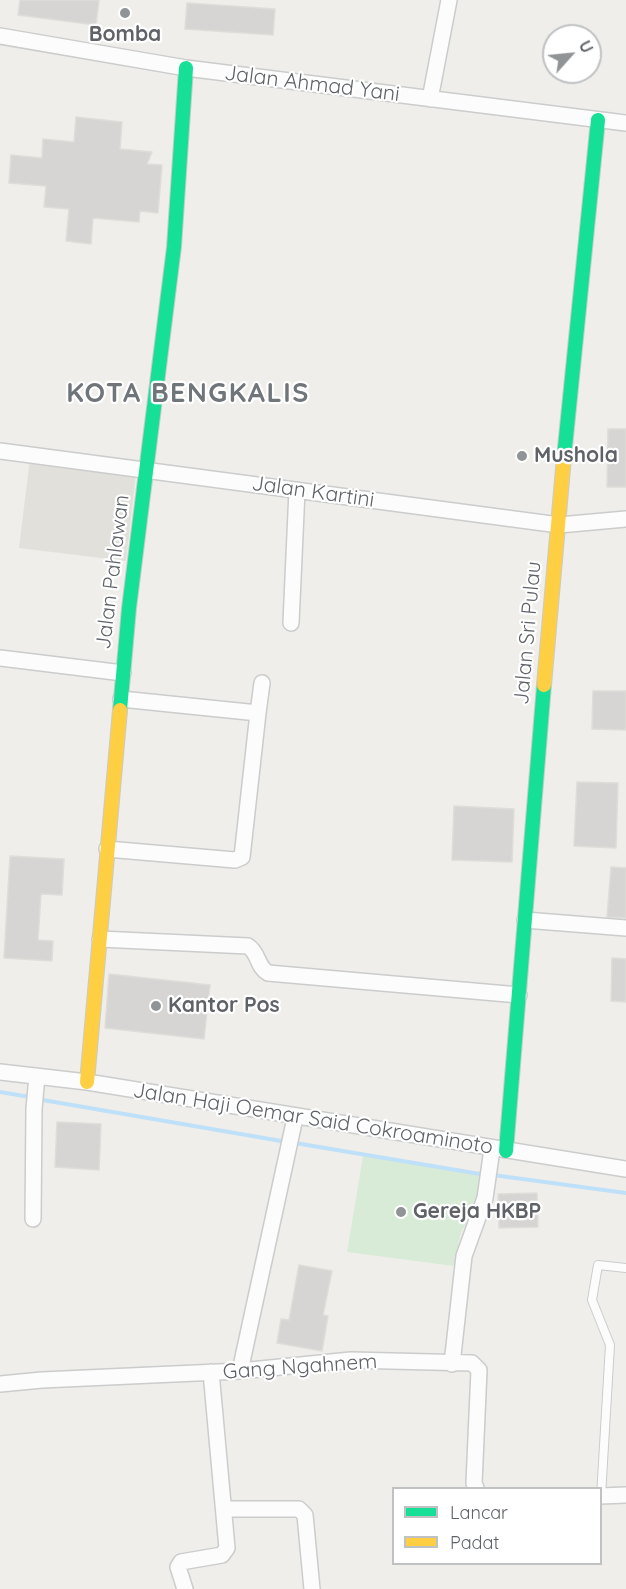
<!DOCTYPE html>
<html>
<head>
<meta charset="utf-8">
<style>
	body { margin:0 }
	#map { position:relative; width:626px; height:1589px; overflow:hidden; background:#efeeea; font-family:Quicksand,sans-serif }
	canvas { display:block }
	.legend { position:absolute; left:392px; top:1487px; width:210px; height:78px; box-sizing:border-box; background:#fff; border:2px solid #bfc1c3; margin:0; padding:8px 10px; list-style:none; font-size:18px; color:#5f6368 }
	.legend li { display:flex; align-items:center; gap:12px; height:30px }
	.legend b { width:30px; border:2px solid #bfc1c3 }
	.north { position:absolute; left:542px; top:24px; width:60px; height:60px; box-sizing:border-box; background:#fff; border:2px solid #bfc1c3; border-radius:50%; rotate:63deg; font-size:16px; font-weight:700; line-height:24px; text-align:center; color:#5f6368 }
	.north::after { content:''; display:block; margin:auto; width:21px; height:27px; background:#919496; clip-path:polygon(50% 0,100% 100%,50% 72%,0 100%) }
</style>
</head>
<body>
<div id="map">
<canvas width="626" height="1589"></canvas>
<ul class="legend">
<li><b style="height:8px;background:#16e098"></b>Lancar</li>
<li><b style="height:8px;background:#ffcf43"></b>Padat</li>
</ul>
<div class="north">U</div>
</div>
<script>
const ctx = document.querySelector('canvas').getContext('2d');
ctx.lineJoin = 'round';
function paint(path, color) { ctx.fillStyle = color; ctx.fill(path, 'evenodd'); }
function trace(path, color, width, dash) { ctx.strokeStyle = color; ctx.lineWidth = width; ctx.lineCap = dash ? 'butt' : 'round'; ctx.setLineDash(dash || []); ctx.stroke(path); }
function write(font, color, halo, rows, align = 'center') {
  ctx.font = font + ' Quicksand,sans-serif'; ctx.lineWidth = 4.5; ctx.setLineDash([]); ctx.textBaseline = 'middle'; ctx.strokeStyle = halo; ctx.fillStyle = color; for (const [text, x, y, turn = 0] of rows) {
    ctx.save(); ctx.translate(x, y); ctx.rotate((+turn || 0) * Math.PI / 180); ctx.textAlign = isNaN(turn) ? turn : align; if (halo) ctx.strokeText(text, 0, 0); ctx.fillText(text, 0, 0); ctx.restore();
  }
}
paint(new Path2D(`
	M30,459L136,473L126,561L19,548Z`), '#e2e0da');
paint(new Path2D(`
	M363,1156L482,1173L481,1199L461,1232L454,1266L347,1252Z`), '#d8ebd6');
trace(new Path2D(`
	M0,1092L30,1097
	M37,1099L287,1142
	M295,1143L486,1175
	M493,1175L626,1193`), '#bfe0f9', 4);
const building = new Path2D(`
	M20,0H99L96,25L18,15Z
	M187,3L275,9L273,35L185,29Z
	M76,117L122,122L120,149L152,152L147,164L162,165L158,213L140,211L139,222L93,218L91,244L66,241L69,209L44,207L46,186L9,183L11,155L42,158L43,139L74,142Z
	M608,429H626V487H607Z
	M593,691H626V730L592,729Z
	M577,782L618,783L616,848L574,846Z
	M454,806L514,809L512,862L452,860Z
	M10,856L64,859L62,895L41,894L38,940L53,941L52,961L4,958Z
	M611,867L626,868V918L607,917Z
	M612,958L626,959V1002L611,1001Z
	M109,974L210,985L204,1039L105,1028Z
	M57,1122L101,1124L99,1170L55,1167Z
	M537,1193L538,1227L499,1228L498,1194Z
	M299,1265L332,1271L323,1315L328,1316L322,1351L277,1343L281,1319L289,1320Z`);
paint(building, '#d6d5d3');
trace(building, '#deddd9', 1.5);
const lane = new Path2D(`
	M601,1496L610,1345L592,1300L598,1265L626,1268`);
const street = new Path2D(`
	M0,36L186,68L626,123
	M430,99L449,0
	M0,451L559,525L626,519
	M291,623L297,490
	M0,658L123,673
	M258,713L262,683
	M107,849L235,860L242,857L258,713L121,699
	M525,920L626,928
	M100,939L248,946C259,953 257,967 268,973L519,995
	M0,1072L87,1082L626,1169
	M33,1219L34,1109L37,1076
	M452,1364L464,1256L485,1198L492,1149
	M240,1371L295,1118
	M0,1384L42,1380L240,1371L351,1360L472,1363L479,1370L474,1483L476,1488
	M600,1496L626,1495
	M224,1509H299L305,1515L312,1589
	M185,1589L178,1567L181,1562L222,1555L227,1548L211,1372`);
const fast = new Path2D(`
	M564,457L598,120
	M120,710L129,608L174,247L186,68
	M506,1151L544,685`);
const slow = new Path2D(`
	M544,685L564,457
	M87,1082L120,710`);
trace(lane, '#cbcccc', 10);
trace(street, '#cbcccc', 18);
trace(fast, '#cacacb', 16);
trace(slow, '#cacacb', 16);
trace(lane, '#fdfcfc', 8);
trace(street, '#fdfcfc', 15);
trace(fast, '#16e098', 14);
trace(slow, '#ffcf43', 14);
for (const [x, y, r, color] of [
	[125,13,6,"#919496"],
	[522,456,6,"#919496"],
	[156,1006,6,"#919496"],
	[401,1212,6,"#919496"]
]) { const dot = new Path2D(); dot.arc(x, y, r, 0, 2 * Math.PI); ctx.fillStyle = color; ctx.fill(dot); trace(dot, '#fff', 2); }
write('bold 21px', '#5f6368', '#fff', [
	["Bomba",125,35,"center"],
	["Mushola",534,456],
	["Kantor Pos",168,1006],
	["Gereja HKBP",413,1212]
], 'left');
write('21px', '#5f6368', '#fff', [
	["Jalan Ahmad Yani",312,84,7],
	["Jalan Kartini",313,492,8],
	["Jalan Pahlawan",113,572,-83],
	["Jalan Sri Pulau",528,633,-85],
	["Jalan Haji Oemar Said Cokroaminoto",313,1119,9],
	["Gang Ngahnem",300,1367,-4]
]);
ctx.letterSpacing = '1.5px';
write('bold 27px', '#70757a', '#fff', [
	["KOTA BENGKALIS",188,394]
]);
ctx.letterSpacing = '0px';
</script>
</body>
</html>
